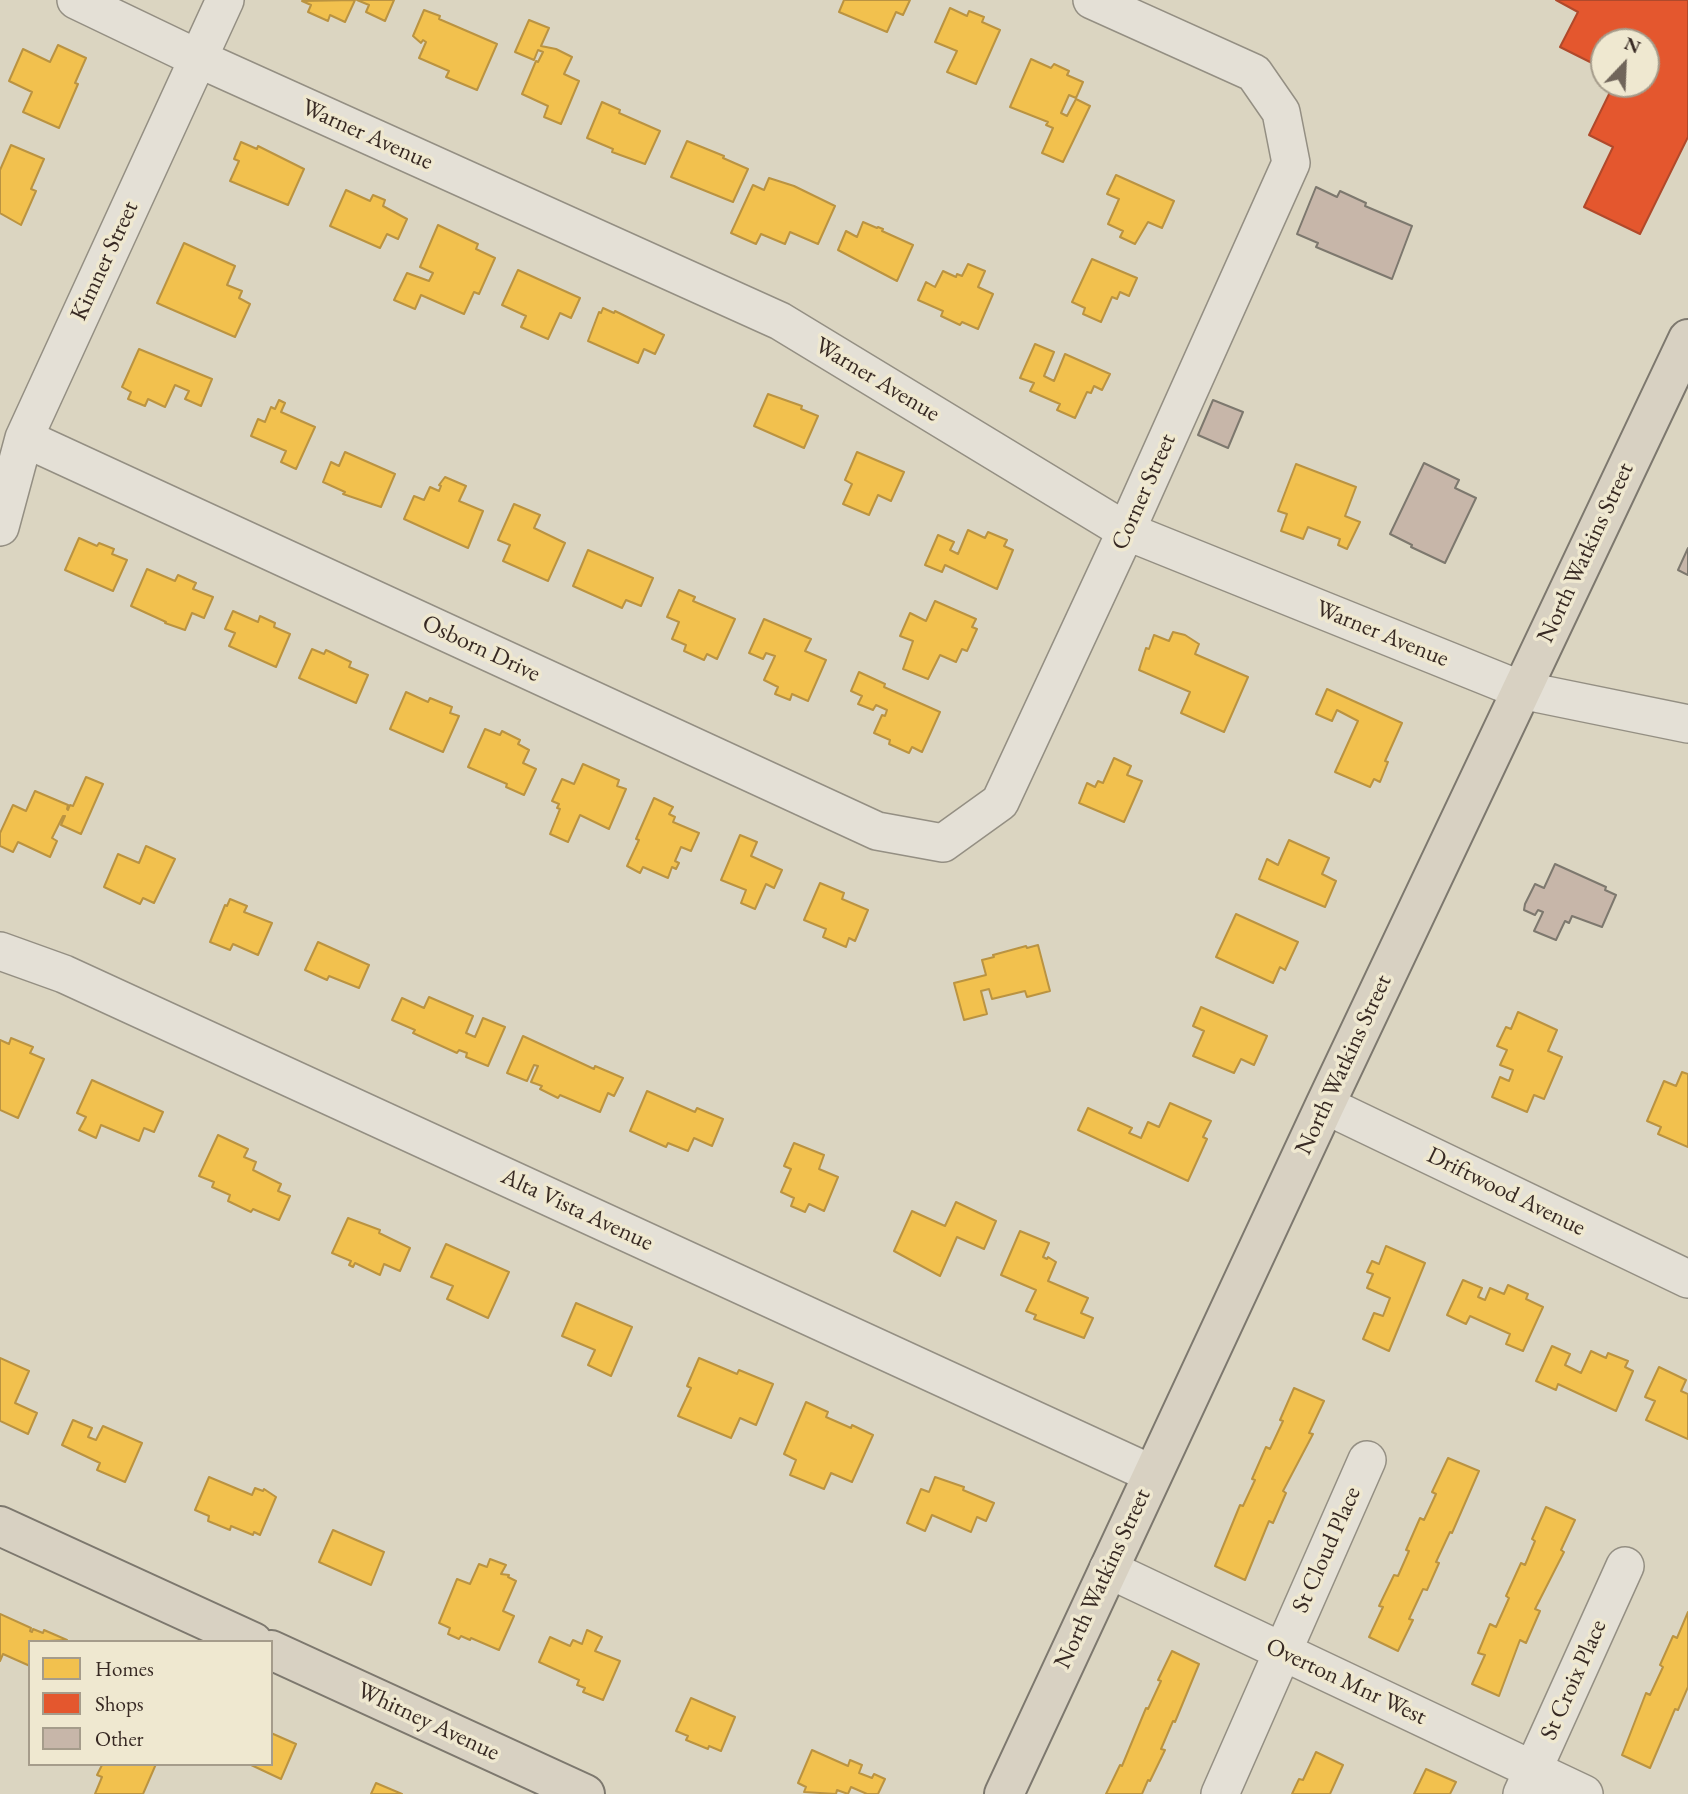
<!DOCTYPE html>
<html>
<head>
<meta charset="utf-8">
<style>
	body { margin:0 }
	#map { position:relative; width:1688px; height:1794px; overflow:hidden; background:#dbd5c1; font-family:"EB Garamond",serif }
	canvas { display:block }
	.legend { position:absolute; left:28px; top:1640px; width:245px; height:126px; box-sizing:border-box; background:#efe8d0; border:2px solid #a59c8b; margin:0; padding:9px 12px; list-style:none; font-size:21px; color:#372923 }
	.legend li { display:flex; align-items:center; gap:14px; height:35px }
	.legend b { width:35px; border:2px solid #a59c8b }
	.north { position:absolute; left:1590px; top:28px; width:70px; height:70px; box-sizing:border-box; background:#efe8d0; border:2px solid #a59c8b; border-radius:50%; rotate:23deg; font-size:19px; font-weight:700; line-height:28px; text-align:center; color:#372923 }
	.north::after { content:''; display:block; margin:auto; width:24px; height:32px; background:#70655a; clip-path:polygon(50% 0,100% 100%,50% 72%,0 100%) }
</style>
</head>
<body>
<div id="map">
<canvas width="1688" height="1794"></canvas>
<ul class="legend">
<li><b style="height:19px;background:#f2c14e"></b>Homes</li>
<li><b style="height:19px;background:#e4572e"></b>Shops</li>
<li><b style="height:19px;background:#c7b6a9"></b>Other</li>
</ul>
<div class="north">N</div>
</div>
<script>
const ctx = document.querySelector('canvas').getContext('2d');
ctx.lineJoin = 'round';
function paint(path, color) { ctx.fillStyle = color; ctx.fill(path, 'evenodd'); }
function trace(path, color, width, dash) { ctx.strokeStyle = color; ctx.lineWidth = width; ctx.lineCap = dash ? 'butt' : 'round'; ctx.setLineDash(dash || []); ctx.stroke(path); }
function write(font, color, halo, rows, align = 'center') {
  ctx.font = font + ' "EB Garamond",serif'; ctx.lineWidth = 7; ctx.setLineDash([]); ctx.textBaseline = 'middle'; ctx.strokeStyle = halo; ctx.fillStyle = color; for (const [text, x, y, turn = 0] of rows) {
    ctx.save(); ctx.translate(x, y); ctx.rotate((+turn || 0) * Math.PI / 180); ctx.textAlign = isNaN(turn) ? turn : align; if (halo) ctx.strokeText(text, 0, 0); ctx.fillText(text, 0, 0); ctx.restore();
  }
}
const homes = new Path2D(`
	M355,0L345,22L330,15L328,21L308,12L311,5L302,1Z
	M357,0H394L385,21L366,12L369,5Z
	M844,0H910L903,15L896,12L887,32L839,12Z
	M950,8L967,16L969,11L984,17L982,22L1000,30L976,84L947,72L957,51L935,42Z
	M424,10L440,16L439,19L497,44L477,90L446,77L449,71L419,58L426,42L423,40L421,43L413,36Z
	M529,20L549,28L541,46L556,49L572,57L564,74L579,81L561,124L544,117L548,106L522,94L536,61L538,62L543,52L538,50L534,60L515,52Z
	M58,45L86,58L75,83L78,84L59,128L23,112L32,92L9,81L23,49L50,62Z
	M1031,59L1051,68L1054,64L1069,71L1067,75L1083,82L1076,98L1069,95L1061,113L1067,116L1076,99L1090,106L1063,162L1042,153L1053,128L1046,125L1048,122L1010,107Z
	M602,102L620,110L619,113L660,131L645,164L612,152L613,149L587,138Z
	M687,141L724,156L723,158L748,169L733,202L671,177Z
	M241,142L257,149L258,146L304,169L288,205L230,181L239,161L234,159Z
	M11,145L44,159L31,189L36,191L21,225L0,213V170Z
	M1116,175L1174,201L1162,228L1148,222L1135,244L1120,237L1123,231L1108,224L1119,199L1107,194Z
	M769,178L794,186L835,206L818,244L790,232L785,244L761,234L756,244L731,233L753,185L764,190Z
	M346,190L370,201L373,195L385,200L383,206L407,219L398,239L387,234L380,248L330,226Z
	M863,222L877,228L878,227L883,229L882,231L913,245L897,281L838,250L846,231L857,237Z
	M438,225L478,244L476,249L495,258L479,294L474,292L464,314L421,295L415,309L394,300L407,273L429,281L433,273L420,267Z
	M184,243L235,266L227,285L242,291L239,298L250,304L235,337L157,303Z
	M1092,259L1137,278L1129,296L1120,292L1117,299L1112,297L1101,322L1083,314L1085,308L1072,302Z
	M968,264L985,271L978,287L993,294L978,329L962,322L960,325L941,316L943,311L918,300L926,282L935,287L943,271L956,277L957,274L962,276Z
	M518,270L580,298L571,318L560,313L548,339L521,327L526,316L502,305Z
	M603,308L614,313L615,311L664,335L655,354L644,349L638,363L588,341L599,312L601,313Z
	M1035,344L1054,352L1044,376L1054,381L1065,354L1110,374L1102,390L1094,386L1091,393L1087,392L1075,418L1057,410L1060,404L1030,391L1034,383L1020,378Z
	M139,349L212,379L201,406L185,399L189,391L175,385L165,407L148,399L145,406L128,399L131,392L122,387Z
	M768,394L802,406L801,409L818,416L804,448L754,426Z
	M279,400L285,403L281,412L315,427L296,469L281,462L286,451L251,436L258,419L265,422L271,407L275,409Z
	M345,452L395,474L381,507L343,494L345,492L323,482L331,462L339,466Z
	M857,452L904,472L891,501L878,495L869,515L843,504L852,484L845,480Z
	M1296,464L1356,487L1345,516L1360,522L1347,549L1338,545L1340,539L1308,527L1303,539L1281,531L1287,514L1278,511Z
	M445,477L466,486L459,501L483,511L468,548L404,519L414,496L424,500L430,487L439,491L441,486L439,485Z
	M514,504L540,515L534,528L565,543L548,581L503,561L510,545L498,540Z
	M968,530L985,538L988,532L1007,540L1004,546L1013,550L997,589L945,565L942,572L925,565L938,535L954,542L950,550L958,554Z
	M79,538L97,546L99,543L114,549L112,554L127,560L113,591L65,570Z
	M588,550L653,578L641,606L626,600L622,608L573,586Z
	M147,569L175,581L178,575L196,583L193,589L213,597L204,618L192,613L185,630L165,623L166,622L131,606Z
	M679,590L695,597L693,601L735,619L717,659L707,654L704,660L684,651L686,645L672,639L679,622L667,617Z
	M935,601L976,619L972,627L977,629L967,651L962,649L956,662L940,655L928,679L903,669L913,641L900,636L910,613L926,621Z
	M233,611L258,622L260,616L275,623L274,627L290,634L276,667L229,646L235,633L225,629Z
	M764,619L811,639L805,651L826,660L808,701L792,694L790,700L775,694L778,687L764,680L775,656L766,653L763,659L749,653Z
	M1173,632L1185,635L1199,644L1195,654L1248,677L1224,732L1181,713L1190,692L1139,670L1146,648L1149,649L1154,635L1169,641Z
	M312,649L324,654L326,650L351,662L349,667L368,675L356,703L299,678Z
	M859,672L885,684L884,687L940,712L922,752L912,747L909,753L889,744L890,740L874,733L882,715L885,716L887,710L876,705L873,710L858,704L862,696L851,691Z
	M1327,689L1402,723L1385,761L1388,762L1380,782L1374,779L1370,787L1335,772L1358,721L1337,710L1332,721L1316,714Z
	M406,692L428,702L430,698L452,707L450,713L459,716L443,752L390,729Z
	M485,729L500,735L502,731L520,740L518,744L529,750L523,763L536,769L524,795L506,787L507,784L468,767Z
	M1114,758L1131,766L1127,775L1142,781L1124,822L1079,803L1087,783L1095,787L1098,781L1103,783Z
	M583,764L619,780L617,786L626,789L609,829L580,815L568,842L550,834L560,809L557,808L559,804L552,801L562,779L574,784Z
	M86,777L103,784L81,834L61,825L65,816H63L52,838L57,841L50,857L18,842L13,852L0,846V833L13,805L26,811L35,791L68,805L67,809L68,810L70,805L73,806Z
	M654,798L673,807L669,814L675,817L673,822L699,833L691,851L681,847L675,861L679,863L676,869L672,867L668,878L643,867L640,873L627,866L639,840L636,839Z
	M740,835L757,842L751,856L782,870L774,888L766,884L755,909L741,903L746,890L721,880Z
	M1289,840L1329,858L1322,874L1336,881L1325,907L1259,879L1267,859L1278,865Z
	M146,846L175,859L154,903L143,898L140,904L104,887L118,854L139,863Z
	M820,883L844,893L842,899L868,910L855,941L849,938L846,947L823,937L826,929L804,920Z
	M230,899L247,906L244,912L272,923L258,955L233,944L230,950L210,942L225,905L227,906Z
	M1236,914L1298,942L1285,970L1280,967L1273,983L1216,957Z
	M318,942L369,965L359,988L329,976L327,980L305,970Z
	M1038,945L1050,991L1027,997L1025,991L992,999L989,989L981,991L987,1014L964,1020L954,983L986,975L982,960L994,957L993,955L1026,946L1027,948Z
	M429,997L473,1016L466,1033L475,1037L483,1018L505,1027L488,1066L466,1057L467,1053L459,1050L457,1053L413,1033L415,1030L392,1020L402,998L424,1008Z
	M1201,1007L1267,1036L1254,1065L1241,1059L1234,1073L1193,1056L1204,1031L1193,1026Z
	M1518,1012L1557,1030L1548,1051L1562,1057L1544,1099L1534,1095L1527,1112L1492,1097L1500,1077L1509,1081L1513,1070L1500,1065L1507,1050L1497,1046L1506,1027L1511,1029Z
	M523,1036L594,1069L595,1066L623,1078L614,1096L608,1093L600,1112L560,1095L558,1098L540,1089L542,1086L531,1082L538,1066L534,1065L527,1081L507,1073Z
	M11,1038L33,1047L30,1053L44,1059L18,1118L0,1110V1040L9,1044Z
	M1682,1072L1688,1074V1147L1658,1134L1661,1127L1647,1121L1664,1081L1676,1086Z
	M92,1080L163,1112L154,1132L144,1128L139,1141L101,1125L96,1138L79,1130L86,1117L77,1113Z
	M647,1091L695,1112L697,1108L723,1119L712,1146L694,1138L688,1151L668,1143L666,1147L630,1131Z
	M1170,1103L1211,1121L1203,1137L1207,1139L1188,1181L1078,1130L1088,1108L1132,1128L1129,1133L1141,1138L1148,1122L1159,1127Z
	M218,1135L248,1149L244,1157L256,1162L253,1170L281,1184L278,1191L290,1196L279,1220L253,1209L251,1212L228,1201L230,1195L212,1187L214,1182L199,1176Z
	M794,1143L824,1155L819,1169L838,1177L824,1211L809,1204L805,1212L791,1206L794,1198L781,1192L791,1169L784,1166Z
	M956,1202L996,1221L984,1249L957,1237L940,1276L894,1251L912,1211L945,1226Z
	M348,1218L380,1230L379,1233L410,1248L400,1271L384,1264L380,1275L355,1263L353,1267L349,1265L351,1261L332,1253Z
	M1020,1231L1049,1243L1043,1257L1047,1259L1048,1257L1056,1262L1048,1281L1088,1298L1081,1313L1093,1318L1084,1338L1034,1319L1036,1315L1026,1311L1036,1290L1001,1275Z
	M446,1244L509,1272L488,1318L447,1299L453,1286L431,1277Z
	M1386,1246L1425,1263L1389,1351L1363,1339L1374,1313L1383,1316L1390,1298L1367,1288L1373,1274L1367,1272L1372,1261L1379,1264Z
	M1463,1280L1482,1288L1478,1297L1485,1300L1490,1288L1504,1294L1508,1285L1528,1294L1526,1299L1543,1307L1523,1351L1506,1344L1510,1334L1470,1316L1466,1324L1447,1315Z
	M576,1303L632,1327L611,1376L588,1365L595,1350L562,1336Z
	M1552,1346L1570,1354L1565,1365L1581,1373L1591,1351L1606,1358L1608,1353L1628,1361L1625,1367L1633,1371L1616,1411L1558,1384L1556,1390L1536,1381Z
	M0,1358L29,1371L15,1403L37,1413L28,1434L0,1421Z
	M699,1358L737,1374L739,1370L773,1384L756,1425L740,1418L731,1438L678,1416L691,1388L687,1386Z
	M1659,1367L1686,1380L1681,1391L1688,1394V1439L1646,1420L1655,1401L1645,1397Z
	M1294,1388L1324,1401L1309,1433L1313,1434L1283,1491L1286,1493L1273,1523L1269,1521L1245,1580L1215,1566L1240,1505L1243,1506L1255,1480L1252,1479L1266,1447L1270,1449L1283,1421L1280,1420Z
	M806,1402L828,1412L826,1417L851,1428L852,1425L873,1435L852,1482L831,1473L824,1489L790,1475L796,1460L784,1454Z
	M73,1420L92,1428L88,1437L96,1440L103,1426L142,1443L125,1482L97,1470L100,1463L62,1445Z
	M1448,1458L1479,1471L1452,1533L1450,1532L1436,1562L1439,1563L1427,1590L1423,1589L1409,1619L1413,1620L1398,1651L1369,1637L1383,1607L1379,1606L1394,1575L1398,1576L1409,1551L1406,1550L1420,1518L1424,1520L1436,1494L1432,1492Z
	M209,1477L252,1495L255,1488L263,1491L264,1489L276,1497L260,1535L254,1532L253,1535L231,1526L230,1530L208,1521L209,1516L195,1510Z
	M935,1477L964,1487L963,1490L994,1503L986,1521L977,1517L971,1532L932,1515L925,1531L907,1523L921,1489L929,1492Z
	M1546,1507L1575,1520L1561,1550L1564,1552L1535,1609L1540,1611L1526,1643L1520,1640L1499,1696L1472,1684L1485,1655L1478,1653L1490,1624L1496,1627L1509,1598L1506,1596L1521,1563L1525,1565L1535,1541L1532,1539Z
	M333,1530L384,1552L371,1585L319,1562Z
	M490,1559L506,1565L501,1574L509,1575L508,1577L516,1581L503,1611L514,1616L499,1650L471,1638L470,1640L461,1636L459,1639L448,1634L450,1628L439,1623L457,1579L470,1584L479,1564L487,1567Z
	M1688,1612V1687L1678,1710L1675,1709L1650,1768L1622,1755L1646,1693L1650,1695L1663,1667L1660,1665L1673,1636L1677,1638Z
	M0,1614L31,1628L30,1631L32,1632L33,1629L43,1633L44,1630L67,1640L30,1642V1666L3,1654L0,1661Z
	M587,1630L602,1637L595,1651L620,1661L603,1700L583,1692L585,1688L577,1685L579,1680L539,1662L550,1637L570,1646L573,1640L582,1644Z
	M1172,1651L1199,1664L1175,1722L1173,1721L1161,1749L1165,1750L1150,1781L1148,1780L1142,1794H1106L1120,1765L1122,1766L1146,1708L1148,1709L1161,1681L1158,1680Z
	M691,1698L735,1717L721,1751L709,1746L708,1749L686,1740L688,1736L676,1731Z
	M271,1733L296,1744L281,1779L249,1764H271Z
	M812,1750L848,1766L850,1760L862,1765L859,1773L872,1778L874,1774L885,1779L878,1794H867L851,1787L848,1794L837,1790L836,1794L804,1792L806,1787L798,1783Z
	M1316,1752L1343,1765L1330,1794H1292L1299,1779L1303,1780Z
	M100,1764H156L143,1794H95L102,1777L97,1775L102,1765Z
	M1426,1769L1456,1782L1450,1794H1414Z
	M376,1783L402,1794H371Z`);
paint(homes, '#f2c14e');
trace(homes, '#ba9341', 2);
const shops = new Path2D(`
	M1556,0H1688V137L1640,234L1584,207L1613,147L1589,135L1614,84H1646V42H1604V69L1560,47L1578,12Z`);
paint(shops, '#e4572e');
trace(shops, '#b0492b', 2);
const building = new Path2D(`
	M1316,187L1337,197L1340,191L1366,203L1365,206L1412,226L1392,279L1316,247L1318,243L1297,234Z
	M1213,400L1243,412L1228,448L1198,435Z
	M1424,463L1459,480L1455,488L1476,498L1445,563L1411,547L1412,545L1390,534Z
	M1688,548V575L1678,570Z
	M1555,864L1606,887L1605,890L1616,895L1602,927L1572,916L1569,923L1565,921L1556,940L1534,931L1543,912L1538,910L1535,915L1524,910L1525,904L1535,884L1544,888Z`);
paint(building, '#c7b6a9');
trace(building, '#7d786e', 2);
const minor = new Path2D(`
	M76,0L197,58L780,321L1126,531L1521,690L1688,724
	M24,438L877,831L943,843L1000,802L1126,531L1291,163L1281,112L1254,73L1092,0
	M0,527L24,438L225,0
	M0,951L64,974L1152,1474
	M1325,1105L1688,1279
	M1108,1569L1584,1794
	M1220,1794L1367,1460
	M1522,1794L1625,1566`);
const major = new Path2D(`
	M0,1526L253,1642
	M271,1650L585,1794
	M1004,1794L1325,1105L1688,339`);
trace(minor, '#948f83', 40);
trace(major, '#7d786e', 42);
trace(minor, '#e4e0d6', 37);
trace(major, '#d8d1c2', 38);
write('24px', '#372923', '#efe8d0', [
	["Warner Avenue",367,135,24],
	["Kimner Street",105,261,-65],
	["Warner Avenue",877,380,31],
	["Corner Street",1144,492,-66],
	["North Watkins Street",1586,553,-65],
	["Warner Avenue",1382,634,22],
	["Osborn Drive",481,649,25],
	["North Watkins Street",1344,1065,-65],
	["Driftwood Avenue",1506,1192,26],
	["Alta Vista Avenue",577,1210,25],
	["St Cloud Place",1327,1550,-66],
	["North Watkins Street",1103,1579,-65],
	["St Croix Place",1574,1680,-66],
	["Overton Mnr West",1346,1682,25],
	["Whitney Avenue",428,1722,25]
]);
</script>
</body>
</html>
